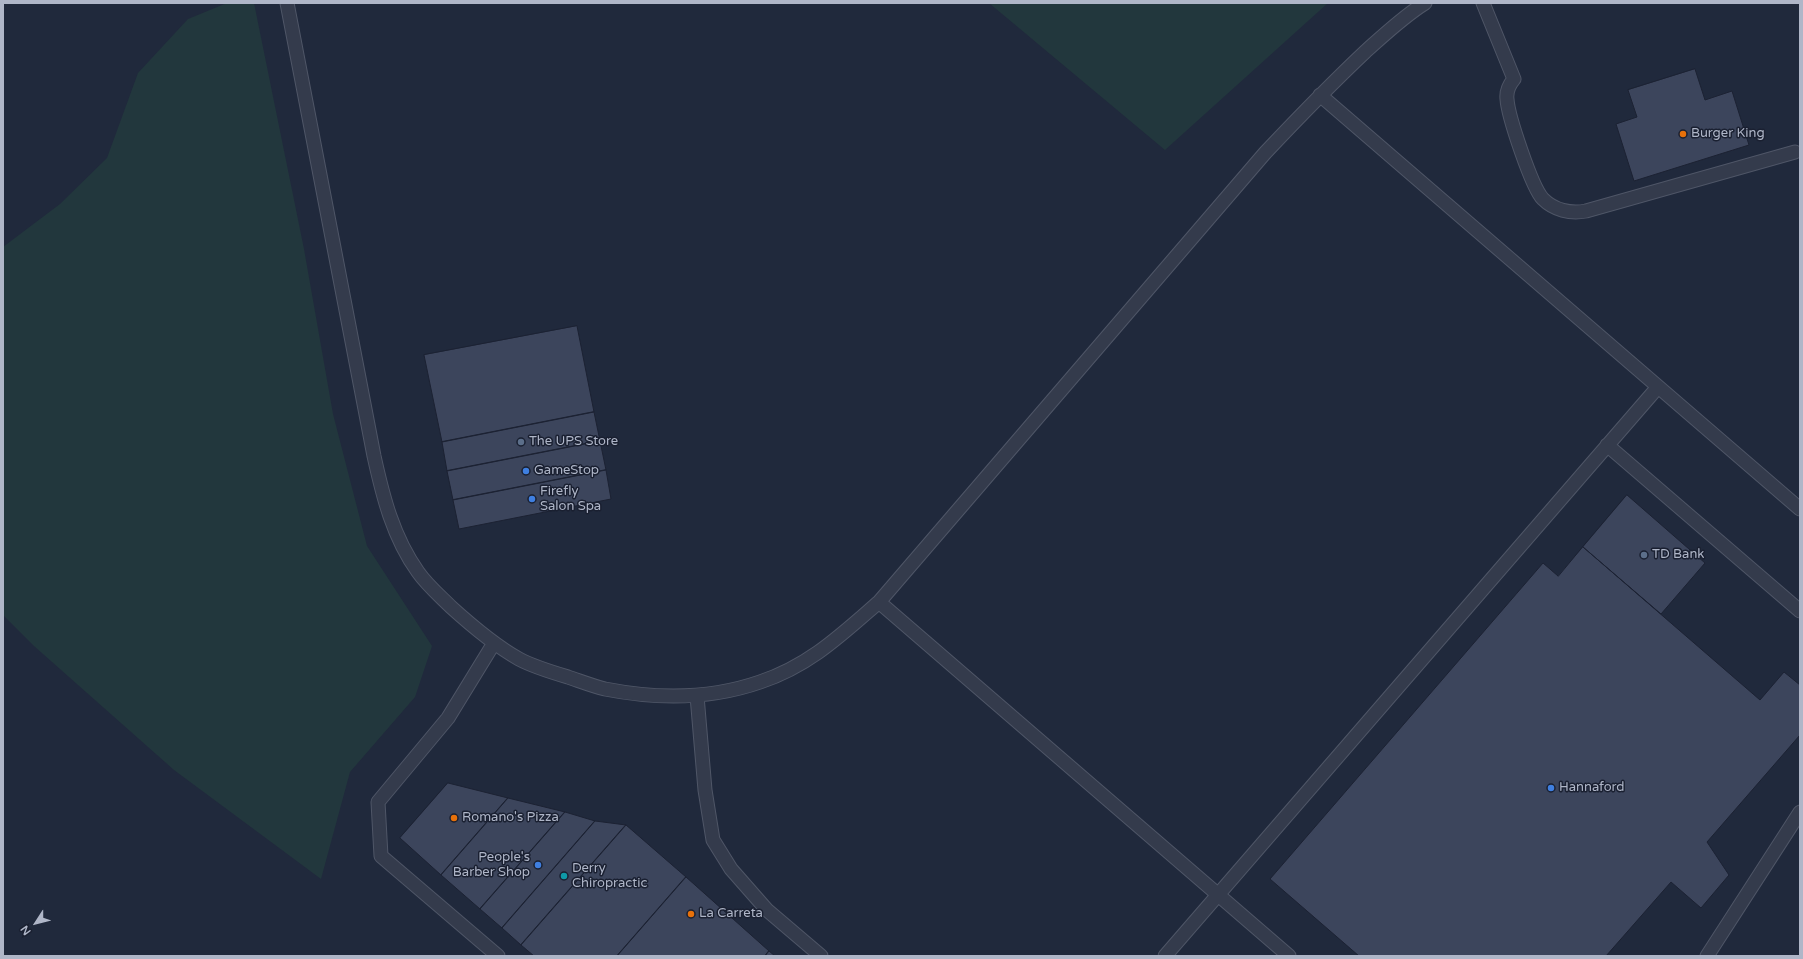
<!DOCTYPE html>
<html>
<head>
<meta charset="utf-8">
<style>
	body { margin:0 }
	#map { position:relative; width:1803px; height:959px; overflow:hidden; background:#20293c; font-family:"Varela Round",sans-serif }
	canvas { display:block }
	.frame { position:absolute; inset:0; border:4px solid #afb6c8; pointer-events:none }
	.north { position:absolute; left:16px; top:903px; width:40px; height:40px; -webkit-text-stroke:3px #1a2031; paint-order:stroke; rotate:234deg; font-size:11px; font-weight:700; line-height:16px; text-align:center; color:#afb6c8 }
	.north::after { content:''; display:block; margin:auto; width:14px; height:18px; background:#afb6c8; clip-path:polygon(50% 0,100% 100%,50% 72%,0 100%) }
</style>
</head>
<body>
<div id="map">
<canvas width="1803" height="959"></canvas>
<div class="frame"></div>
<div class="north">N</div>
</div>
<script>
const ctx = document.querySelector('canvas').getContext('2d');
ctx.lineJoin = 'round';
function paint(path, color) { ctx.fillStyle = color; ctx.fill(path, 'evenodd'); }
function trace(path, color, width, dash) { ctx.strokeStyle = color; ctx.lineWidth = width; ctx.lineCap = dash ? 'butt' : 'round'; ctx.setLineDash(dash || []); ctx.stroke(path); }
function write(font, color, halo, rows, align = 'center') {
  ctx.font = font + ' "Varela Round",sans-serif'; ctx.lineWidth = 3; ctx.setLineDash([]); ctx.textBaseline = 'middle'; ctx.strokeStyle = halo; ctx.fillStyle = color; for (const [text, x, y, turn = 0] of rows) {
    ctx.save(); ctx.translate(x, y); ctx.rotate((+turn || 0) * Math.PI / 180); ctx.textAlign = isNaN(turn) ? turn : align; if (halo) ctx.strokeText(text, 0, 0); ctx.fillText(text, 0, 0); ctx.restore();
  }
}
paint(new Path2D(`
	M227,3H254L304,249L333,414L367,546L432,646L415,697L350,772L321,879L174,770L34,646L3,615V247L60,204L107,158L138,73L188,19Z
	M989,3H1328L1165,150Z`), '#22373d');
const building = new Path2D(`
	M1695,69L1705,100L1732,91L1749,145L1634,181L1616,124L1637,117L1628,90Z
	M577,326L594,412L442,442L424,355Z
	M594,412L600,441L447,471L442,442Z
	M600,441L606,470L453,500L447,471Z
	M606,470L611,499L459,529L453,500Z
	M1627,495L1705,563L1661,614L1583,547Z
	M1583,547L1760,700L1784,672L1800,685V735L1707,842L1729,875L1701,908L1671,882L1606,956H1359L1270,879L1543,563L1558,576Z
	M448,783L508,798L441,875L400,838Z
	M508,798L565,812L480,909L441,875Z
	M565,812L595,821L502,928L480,909Z
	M595,821L626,825L521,945L502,928Z
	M626,825L686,877L617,956H534L521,945Z
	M686,877L769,951L765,956H617Z
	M769,951L775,956H765Z`);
paint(building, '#3c455c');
trace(building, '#1c2233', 1);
const service = new Path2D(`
	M287,3L374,456C383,497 393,537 418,572C427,585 440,596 451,607C472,626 494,645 519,659C534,667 551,672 568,677C580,681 593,686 605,689C656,699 711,699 760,682C809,666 841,635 879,602L1265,153C1298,118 1331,84 1366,51C1385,34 1404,16 1425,3
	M1483,3L1514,79C1509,85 1506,91 1507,99C1508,116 1532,188 1543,199C1554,210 1570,214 1586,211L1795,152
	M1320,95L1800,509
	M1607,445L1800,611
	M879,602L1289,956
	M494,643L448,718L378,802L381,856L498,956
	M697,696L705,790L713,840L731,869L767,910L821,956
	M1165,956L1658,387
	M1707,956L1800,812`);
trace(service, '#4f5667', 15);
trace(service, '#343b4c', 13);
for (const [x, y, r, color] of [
	[1683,134,4,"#e8710a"],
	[521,442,4,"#5c6f8a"],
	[526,471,4,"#3f7fe0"],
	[532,499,4,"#3f7fe0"],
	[1644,555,4,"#5c6f8a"],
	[1551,788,4,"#3f7fe0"],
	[454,818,4,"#e8710a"],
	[538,865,4,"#3f7fe0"],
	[564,876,4,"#0f9aa8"],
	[691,914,4,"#e8710a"]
]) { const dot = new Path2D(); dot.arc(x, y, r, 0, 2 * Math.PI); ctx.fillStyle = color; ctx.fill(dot); trace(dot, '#1a2031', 1.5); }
write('13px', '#afb6c8', '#1a2031', [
	["Burger King",1691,134],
	["The UPS Store",529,442],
	["GameStop",534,471],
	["Firefly",540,492],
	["Salon Spa",540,507],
	["TD Bank",1652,555],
	["Hannaford",1559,788],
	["Romano's Pizza",462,818],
	["People's",530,858,"right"],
	["Barber Shop",530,873,"right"],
	["Derry",572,869],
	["Chiropractic",572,884],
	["La Carreta",699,914]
], 'left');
</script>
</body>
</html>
